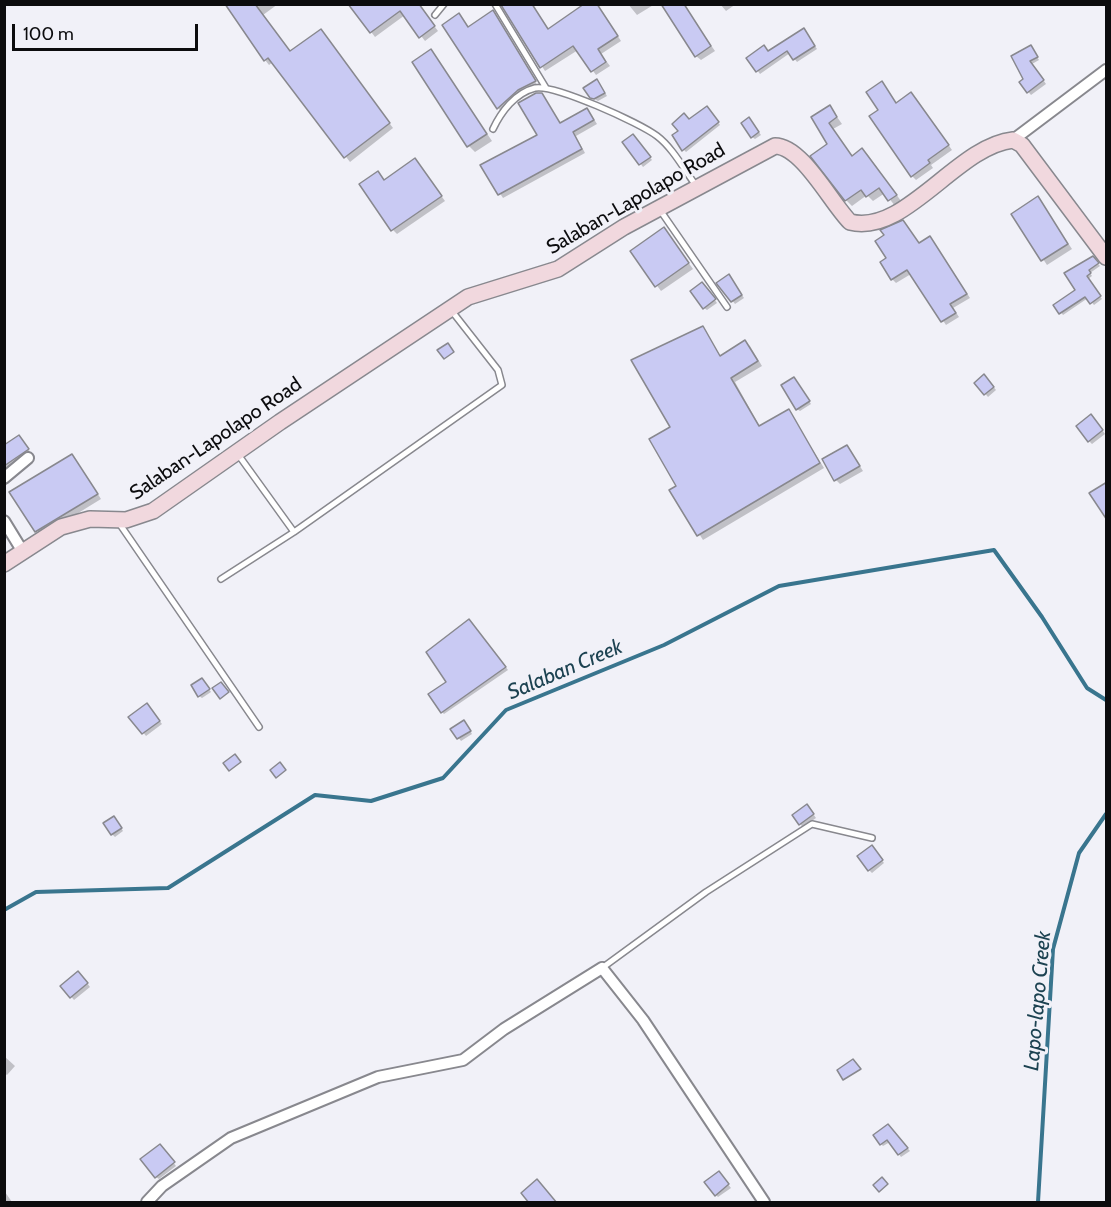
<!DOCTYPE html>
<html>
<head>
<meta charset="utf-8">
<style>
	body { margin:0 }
	#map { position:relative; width:1111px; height:1207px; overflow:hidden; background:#f1f1f8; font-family:Cabin,sans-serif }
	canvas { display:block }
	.frame { position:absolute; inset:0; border:6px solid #0c0c0e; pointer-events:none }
	.scale { position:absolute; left:12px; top:24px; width:186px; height:27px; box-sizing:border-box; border:3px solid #0c0c0e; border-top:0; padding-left:8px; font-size:18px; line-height:21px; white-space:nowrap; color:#0c0c0e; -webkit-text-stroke:4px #f1f1f8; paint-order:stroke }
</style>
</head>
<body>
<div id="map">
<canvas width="1111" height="1207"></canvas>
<div class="frame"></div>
<div class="scale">100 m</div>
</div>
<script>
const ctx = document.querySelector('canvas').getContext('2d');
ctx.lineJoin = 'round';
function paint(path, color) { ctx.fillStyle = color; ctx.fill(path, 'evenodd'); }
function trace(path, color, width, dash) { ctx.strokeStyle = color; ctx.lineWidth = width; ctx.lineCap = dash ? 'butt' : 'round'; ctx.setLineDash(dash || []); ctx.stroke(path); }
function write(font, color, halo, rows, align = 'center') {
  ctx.font = font + ' Cabin,sans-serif'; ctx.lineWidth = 6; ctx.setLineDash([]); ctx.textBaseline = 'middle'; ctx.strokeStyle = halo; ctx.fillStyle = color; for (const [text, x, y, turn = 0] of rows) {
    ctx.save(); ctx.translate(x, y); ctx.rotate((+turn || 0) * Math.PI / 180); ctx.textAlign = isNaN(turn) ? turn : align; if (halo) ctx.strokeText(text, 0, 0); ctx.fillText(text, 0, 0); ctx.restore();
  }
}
paint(new Path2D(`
	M225,4H278L263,15L290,53L325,36L393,128L350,162L273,62L269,65L265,60Z
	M350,4H418L438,31L425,41L405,15L375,37Z
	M532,4L549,30L597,4L621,41L601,54L610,66L596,75L578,50L545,71L503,5Z
	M628,4H655L637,15Z
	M682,4L715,51L701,60L696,56Z
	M720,4H736L726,11Z
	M493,12L539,88L524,95L503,113L498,108L459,15L469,28Z
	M806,33L817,49L797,62L790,53L760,74L748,58L768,52Z
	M1031,47L1039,60L1032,64L1046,84L1031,95L1021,83L1025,80Z
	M431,51L492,141L475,152L469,146Z
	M600,84L607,96L598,101L591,97Z
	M886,87L897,104L916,98L952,150L931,165L933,168L916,180L912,176Z
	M545,99L561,124L587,109L590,113L597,124L576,136L585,153L503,198L482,166L539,136Z
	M830,107L842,124L833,129L853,157L862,150L868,155L901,201L895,206L885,193L873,201L867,195L852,206L846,200L829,145L813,118Z
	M709,110L720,125L686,152L684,150L689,121Z
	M752,122L761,135L755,139L752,137Z
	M635,138L652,160L643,167L624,142Z
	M415,160L445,201L397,234L393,230L378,173L385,181Z
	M1038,198L1072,249L1047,265L1013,214Z
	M668,234L693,269L661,291L632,252Z
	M886,235L920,244L930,238L934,242L970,298L953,308L959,317L946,325L911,274L896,283L892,279Z
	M1093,258L1100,266L1090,273L1092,276L1088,279L1102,299L1094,305L1088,298L1063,315L1055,305L1077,290Z
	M731,279L744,298L735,304L719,283Z
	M705,287L717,303L707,310L704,308Z
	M703,328L721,357L745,342L750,346L762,366L735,382L760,427L789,411L824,468L703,540L671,490L678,486L672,427Z
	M987,379L996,390L988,397L976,383Z
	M797,382L811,404L800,411L797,409Z
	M1094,419L1105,434L1092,444L1089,441Z
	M22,440L31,453L4,471V448Z
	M847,446L863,471L840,484L836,480Z
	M76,460L101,499L41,536L11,492Z
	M492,649L508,670L444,714L442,712Z
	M205,683L211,692L202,698L199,696Z
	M149,707L162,724L146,736L131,717Z
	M467,725L472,734L461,741L452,729Z
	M809,808L816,818L803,827L800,824Z
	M117,821L123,831L115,837L112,834Z
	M874,850L884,863L872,873L869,870Z
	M81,975L90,987L74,1000L62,986Z
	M4,1056L15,1066L7,1075L4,1073Z
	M888,1126L910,1151L901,1157L890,1142L883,1146L881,1144Z
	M162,1148L176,1166L159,1179L156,1177Z
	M721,1175L731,1188L718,1197L716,1195Z
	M4,1191L5,1192L12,1202H4Z`), '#0003');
trace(new Path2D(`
	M4,910L36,892L168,888L315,795L371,801L443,778L506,710L664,645L779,586L994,550L1042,617L1087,688L1106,700
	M1038,1202L1053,949L1079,853L1106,814`), '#39758e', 4);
const building = new Path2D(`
	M225,4H255L290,51L321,29L390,123L344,158L268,58L264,61Z
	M348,4H419L435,26L419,38L400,11L370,33Z
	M532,4L548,29L584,4H597L618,36L598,49L606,62L591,72L573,46L540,68L501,5Z
	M661,4H684L711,46L695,57Z
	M493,10L536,81L518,90L497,109L442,25L459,13L468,27Z
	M804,28L815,46L793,60L787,51L756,72L746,58L764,45L768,51Z
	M1031,45L1038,57L1030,61L1044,80L1027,93L1019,82L1023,79L1011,56Z
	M431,49L487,134L467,147L412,62Z
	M597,79L605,93L594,99L590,98L583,88Z
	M882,81L896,103L911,92L949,145L928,160L930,163L911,177L869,116L878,110L866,92Z
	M536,93H542L560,123L587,108L594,120L573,132L582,149L498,195L480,165L537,135L518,103Z
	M830,105L837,117L829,123L852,156L862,148L897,195L888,201L879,188L866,197L861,190L845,201L810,156L827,144L811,117Z
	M707,106L719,122L682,151L672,135L678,131L672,124L684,113L689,119Z
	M749,117L759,132L751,138L741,123Z
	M633,134L651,157L639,165L622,142Z
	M415,158L442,196L391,231L359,184L378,171L384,180Z
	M1038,196L1068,244L1041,261L1011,214Z
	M903,220L919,243L930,236L967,294L950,304L956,313L941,322L907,270L891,280L880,262L886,258L875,241L884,235L880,230Z
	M664,227L689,263L655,287L630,251Z
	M1093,256L1099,263L1089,270L1091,273L1087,276L1101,296L1090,304L1085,297L1059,314L1053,305L1075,290L1064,273Z
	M729,274L742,295L731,302L716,283Z
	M702,282L716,299L703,309L690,291Z
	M703,326L720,356L745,340L758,361L731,378L759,426L789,409L820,463L697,536L669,490L676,486L649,439L670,427L631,360Z
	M448,343L454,352L444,359L437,350Z
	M984,374L994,387L984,395L974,383Z
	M794,377L810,401L796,410L781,385Z
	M1091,414L1103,430L1088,442L1076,426Z
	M19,435L29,449L4,466V445Z
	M847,445L860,466L834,481L822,459Z
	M72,454L98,494L35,532L9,492Z
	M1107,482V520L1089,493Z
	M469,619L506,667L441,713L428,694L446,682L426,652Z
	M202,678L210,689L198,697L191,685Z
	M221,682L229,692L220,699L212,688Z
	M147,703L160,721L142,734L128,717Z
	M464,720L471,731L457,739L450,729Z
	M235,754L241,762L229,771L223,763Z
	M280,762L286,770L276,778L270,770Z
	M807,804L814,814L799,825L792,815Z
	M114,816L122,828L111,835L103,823Z
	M872,845L883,860L868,871L857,856Z
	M78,971L88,983L70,998L60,986Z
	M853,1059L861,1069L843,1080L837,1070Z
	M888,1124L908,1148L898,1155L887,1140L880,1145L873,1135Z
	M160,1144L175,1162L155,1178L140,1159Z
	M719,1171L729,1184L715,1196L704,1182Z
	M882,1177L888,1184L879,1192L873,1185Z
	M537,1179L557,1203H529L521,1193Z`);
paint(building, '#c9caf3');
trace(building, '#88888e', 1.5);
const lane = new Path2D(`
	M495,4L546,88
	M435,15L444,4
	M493,129C501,112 515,93 535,88C554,84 640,123 657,136C673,148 685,171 697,187
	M660,210L727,307
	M119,523L259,727
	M294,532L502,385L498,370L451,310
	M221,579L294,532L237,453
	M602,968L706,892L812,824L872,838`);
const street = new Path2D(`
	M1013,140L1106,70
	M4,478L28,458
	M4,521L23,552
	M147,1202L162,1186L231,1138L378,1077L463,1060L504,1029L602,968L643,1020L764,1202`);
const secondary = new Path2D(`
	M4,564L61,527L90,519L126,520L153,511L280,422L468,297L558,269L624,227L775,146C802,146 831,203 850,222C905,236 957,146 1013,140L1022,145L1106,257`);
trace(lane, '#88888e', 8);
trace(street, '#88888e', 14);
trace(secondary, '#88888e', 18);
trace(lane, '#fff', 5);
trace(street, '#fff', 10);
trace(secondary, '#f1d8de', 15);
write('20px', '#0c0c0e', '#f1f1f8', [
	["Salaban-Lapolapo Road",636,199,-30],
	["Salaban-Lapolapo Road",216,439,-34]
]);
write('italic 21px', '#1c4251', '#f1f1f8', [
	["Salaban Creek",565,670,-23],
	["Lapo-lapo Creek",1038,1001,-85]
]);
</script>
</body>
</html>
